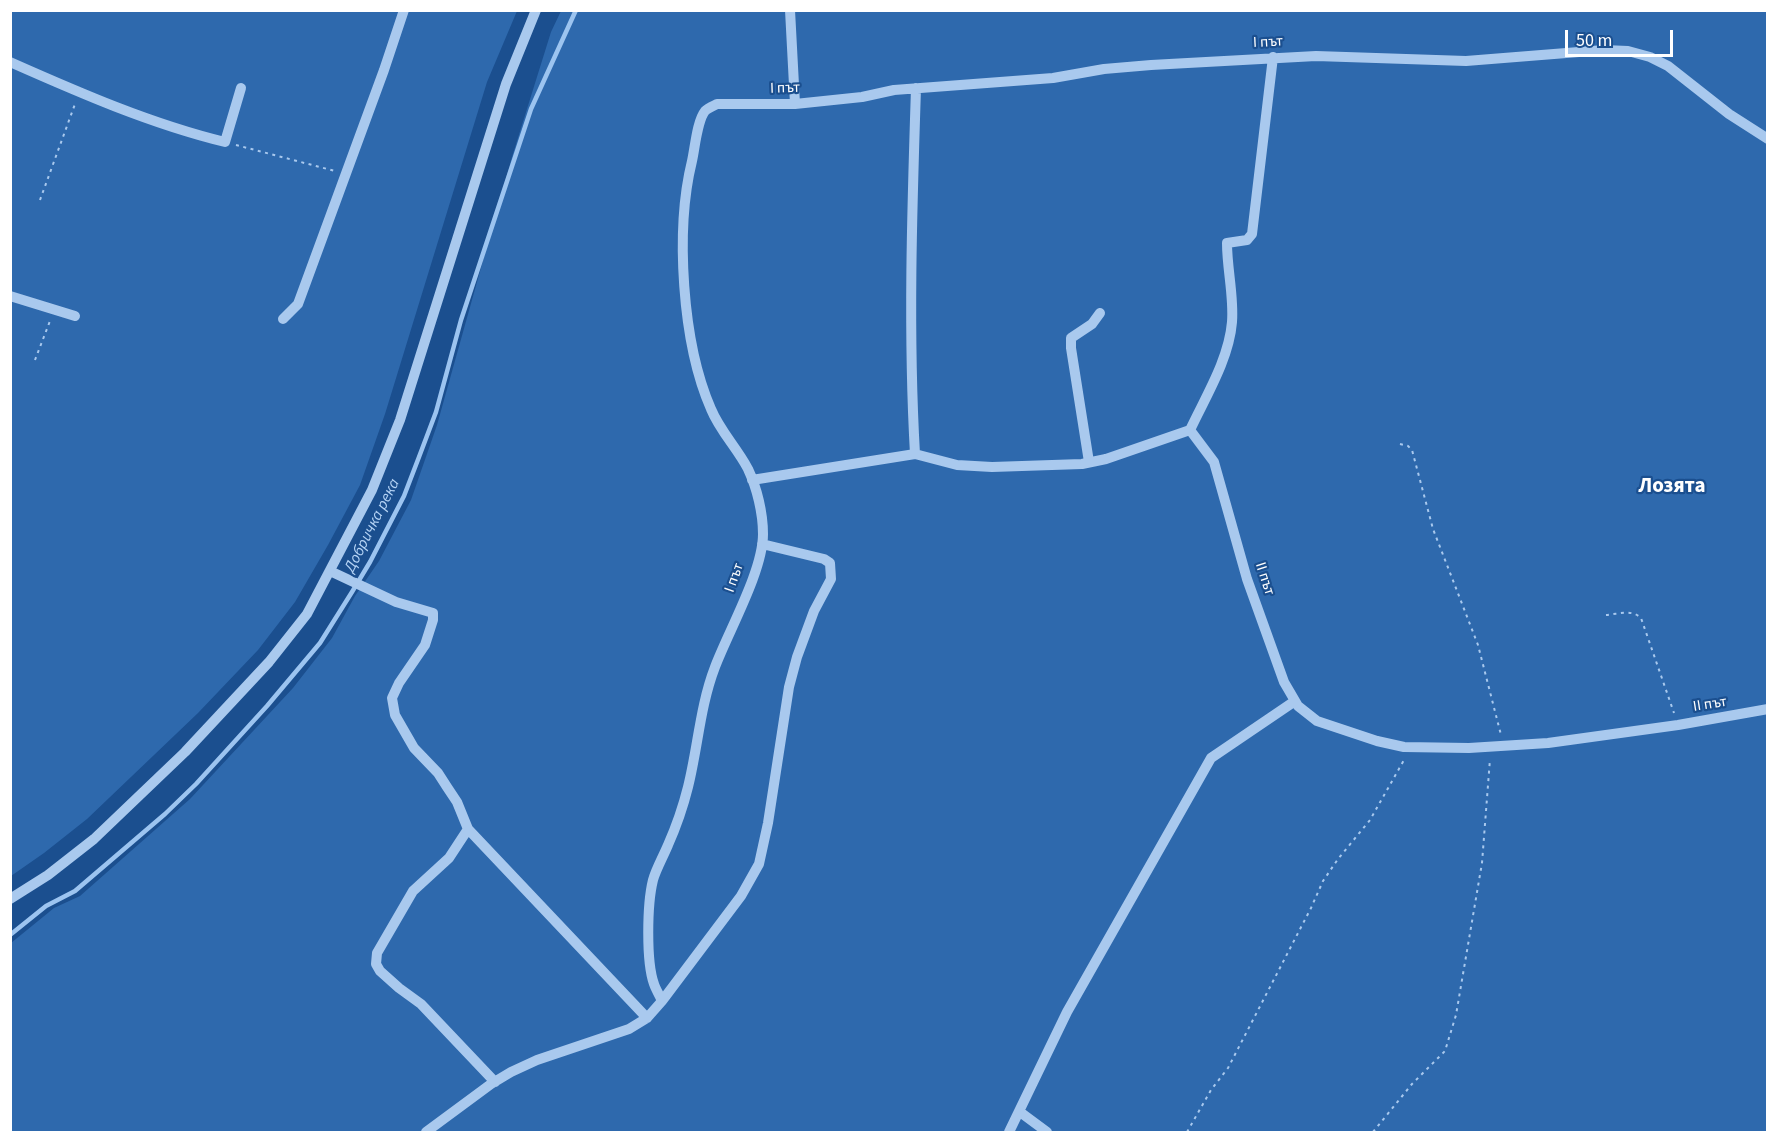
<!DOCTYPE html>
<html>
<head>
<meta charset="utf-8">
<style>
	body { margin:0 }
	#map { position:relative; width:1778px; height:1143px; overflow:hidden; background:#1b4f8f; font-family:"Source Sans 3",sans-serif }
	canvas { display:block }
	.frame { position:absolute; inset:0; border:12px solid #fff; pointer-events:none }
	.scale { position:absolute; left:1565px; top:30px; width:108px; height:27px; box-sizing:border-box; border:3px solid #fff; border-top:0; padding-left:8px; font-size:18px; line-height:21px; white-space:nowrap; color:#fff; -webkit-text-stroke:4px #1b4f8f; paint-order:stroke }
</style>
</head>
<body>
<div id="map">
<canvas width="1778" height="1143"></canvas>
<div class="frame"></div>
<div class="scale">50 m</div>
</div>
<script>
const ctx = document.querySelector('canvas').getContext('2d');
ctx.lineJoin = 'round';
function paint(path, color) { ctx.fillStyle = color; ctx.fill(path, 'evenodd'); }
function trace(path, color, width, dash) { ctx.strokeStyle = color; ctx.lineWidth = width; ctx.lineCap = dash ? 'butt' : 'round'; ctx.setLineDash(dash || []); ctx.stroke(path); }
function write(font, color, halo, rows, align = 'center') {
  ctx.font = font + ' "Source Sans 3",sans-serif'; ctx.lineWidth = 4.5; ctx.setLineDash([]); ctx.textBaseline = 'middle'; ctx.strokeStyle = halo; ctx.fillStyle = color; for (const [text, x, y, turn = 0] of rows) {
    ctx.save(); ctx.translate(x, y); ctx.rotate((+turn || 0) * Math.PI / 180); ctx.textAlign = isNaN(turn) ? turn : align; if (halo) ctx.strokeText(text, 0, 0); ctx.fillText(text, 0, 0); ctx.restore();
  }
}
paint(new Path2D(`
	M11,11H517L487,82L385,414L360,485L328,545L295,602L258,650L198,713L87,819L44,853L11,876Z
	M561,11H1767V1132H11V943L54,908L80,896L190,799L293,688L332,638L355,596L379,561L411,500L437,425L512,157L551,32Z`), '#2e69ad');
trace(new Path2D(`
	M10,935L46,906L75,891L165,814L196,784L267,706L320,643L352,592L370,562L404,496L419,457L436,412L461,320L531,109L576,10`), '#9cc4f0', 4.5);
trace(new Path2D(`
	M236,145L335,171
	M40,200L75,104
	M35,360L50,321
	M1400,444L1408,446L1412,450L1433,529L1478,645L1501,735
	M1606,615C1618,614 1632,609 1641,618L1674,713
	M1187,1132L1211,1090L1228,1068L1311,908L1323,881L1338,859L1370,820L1404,760
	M1373,1132L1412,1084L1445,1051L1456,1015L1482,863L1490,759`), '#a9c9ee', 2, [3, 4.5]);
trace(new Path2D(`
	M790,10L795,104
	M10,62C80,93 151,124 225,142L241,88
	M10,296L75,316
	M283,319L298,304L384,70L404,10
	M1190,430C1206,396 1229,359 1232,322C1234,296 1227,269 1227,243L1247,240L1252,234L1273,57
	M915,454C908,332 912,210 916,88
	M1089,462L1071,348V338L1092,324L1100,313
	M752,480L915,454L957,465L992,467L1082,464L1106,459L1190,430L1214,462L1247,579L1284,682L1298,706L1317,721L1377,741L1404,747L1469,748L1548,743L1678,725L1768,709
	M330,571L396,602L433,613V620L425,645L399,683L392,698L395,715L414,748L438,773L447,787L457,802L468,829L449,858L413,891L377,953L376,964L380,971L399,988L421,1004L495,1082
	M468,829L647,1018
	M10,899L48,875L94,839L185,752L269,662L307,614L372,490L400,420L506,84L536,10
	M662,1001C660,996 656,990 654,984C646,962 647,904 653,880C656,869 663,857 668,845C676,827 683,807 688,787C698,747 700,706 715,667C729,630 763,571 763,534C763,513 757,488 748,469C737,448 720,431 711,409C682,343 675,230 692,161C695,148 697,121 705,111C708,108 713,106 717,104H795L862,97L894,90L1053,78L1104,69L1151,65L1316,56L1466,61L1604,50L1628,51L1650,57L1668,66L1729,114L1768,139
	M1020,1112L1047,1132
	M426,1132L491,1084L511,1072L537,1060L629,1029L647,1018L662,1001L741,896L759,864L768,823L789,687L797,657L814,611L831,579L830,563L824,559L762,544
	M1009,1132L1067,1012L1211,758L1295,701`), '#a9c9ee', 10);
write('15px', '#fff', '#1b4f8f', [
	["І път",1268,43,-3],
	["І път",785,89,-2],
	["І път",735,578,-70],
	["ІІ път",1264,579,72],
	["ІІ път",1710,705,-9]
]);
write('italic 16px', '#b5d3f5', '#1b4f8f', [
	["Добричка река",373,526,-63]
]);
write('bold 21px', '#fff', '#1b4f8f', [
	["Лозята",1672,487]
]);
</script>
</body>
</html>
